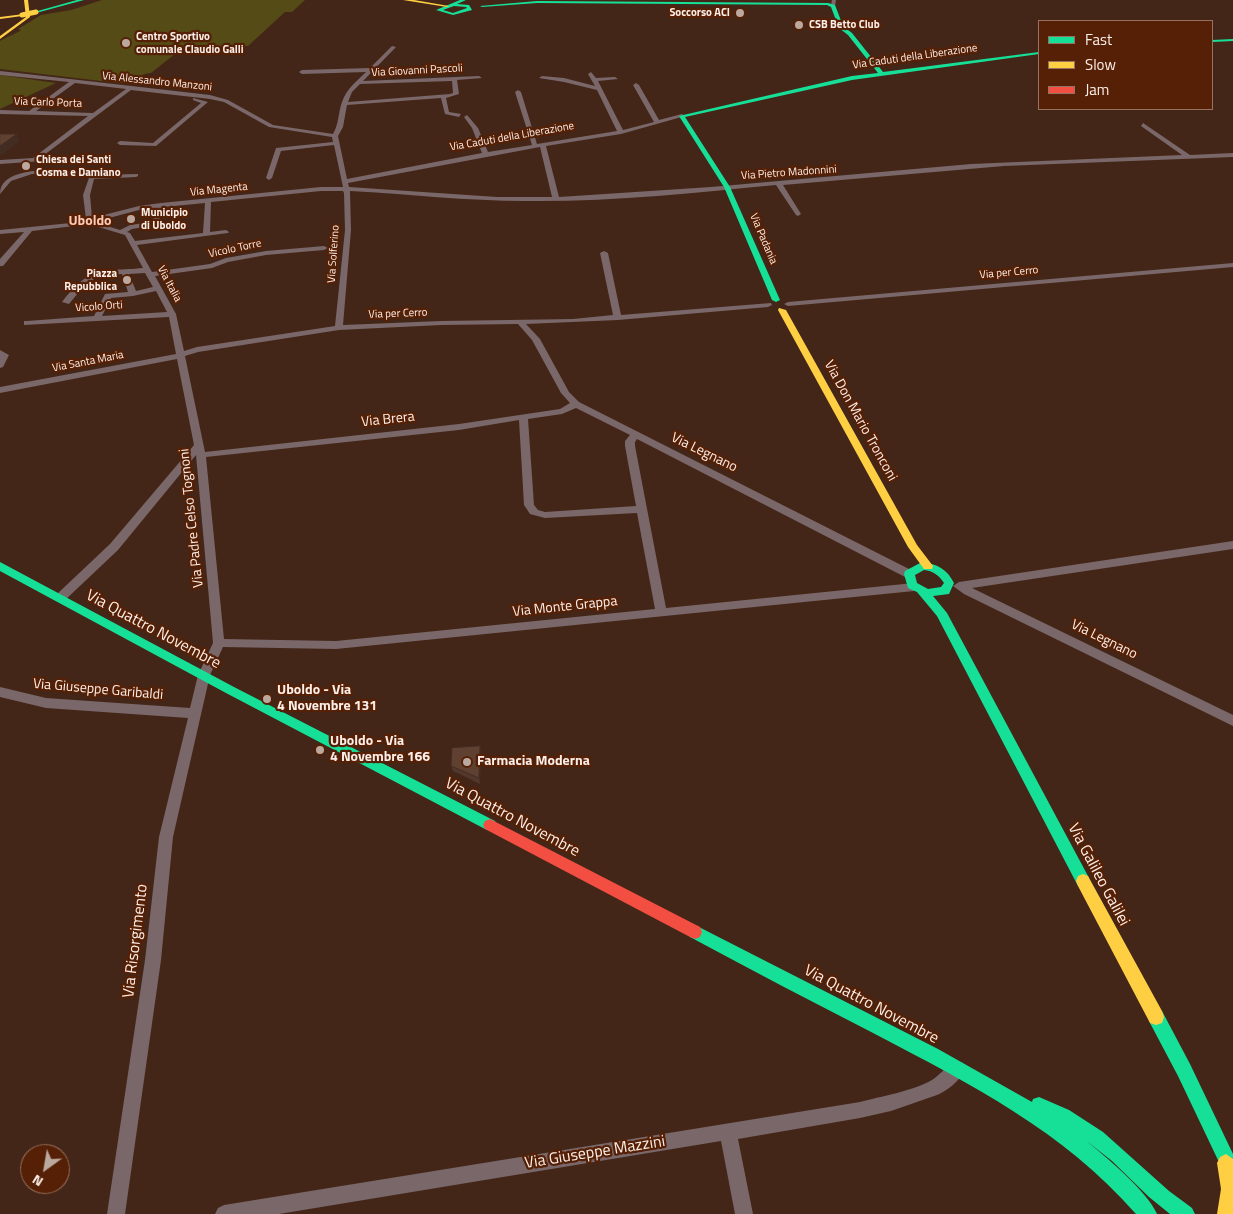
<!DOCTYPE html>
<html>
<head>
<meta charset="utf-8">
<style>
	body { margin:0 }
	#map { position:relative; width:1233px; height:1214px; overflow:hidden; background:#432617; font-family:"Titillium Web",sans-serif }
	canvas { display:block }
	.legend { position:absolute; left:1038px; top:20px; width:175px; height:90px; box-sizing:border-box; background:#552005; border:1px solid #987260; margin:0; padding:6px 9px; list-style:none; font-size:15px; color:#fceee8 }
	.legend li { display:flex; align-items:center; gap:10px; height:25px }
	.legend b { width:25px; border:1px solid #987260 }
	.north { position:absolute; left:20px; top:1144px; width:50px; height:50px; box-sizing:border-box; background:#552005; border:1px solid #987260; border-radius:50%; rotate:212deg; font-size:14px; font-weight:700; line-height:20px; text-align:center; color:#fceee8 }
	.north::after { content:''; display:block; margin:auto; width:18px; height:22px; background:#bba89f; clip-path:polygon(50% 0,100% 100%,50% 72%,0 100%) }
</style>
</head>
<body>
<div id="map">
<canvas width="1233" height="1214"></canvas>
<ul class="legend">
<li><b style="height:6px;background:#16e098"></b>Fast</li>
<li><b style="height:6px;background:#ffcf43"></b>Slow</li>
<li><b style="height:6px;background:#f24e42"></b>Jam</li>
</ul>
<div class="north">N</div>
</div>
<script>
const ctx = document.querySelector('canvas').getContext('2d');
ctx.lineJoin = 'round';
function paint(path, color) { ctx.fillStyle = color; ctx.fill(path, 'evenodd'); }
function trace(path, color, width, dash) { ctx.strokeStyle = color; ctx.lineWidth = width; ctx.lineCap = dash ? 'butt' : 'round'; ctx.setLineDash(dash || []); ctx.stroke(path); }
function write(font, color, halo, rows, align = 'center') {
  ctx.font = font + ' "Titillium Web",sans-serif'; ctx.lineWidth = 4.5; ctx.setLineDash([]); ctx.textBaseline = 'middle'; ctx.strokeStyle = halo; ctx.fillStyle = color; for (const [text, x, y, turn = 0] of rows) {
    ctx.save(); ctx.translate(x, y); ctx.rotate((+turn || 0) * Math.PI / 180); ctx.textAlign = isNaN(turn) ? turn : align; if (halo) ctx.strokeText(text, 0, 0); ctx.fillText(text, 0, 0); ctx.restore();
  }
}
paint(new Path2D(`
	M102,0H305L292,12H285L248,46H185L151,73C139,73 133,84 118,83L0,69V41C6,37 16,34 21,30L18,29L41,15L71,10Z
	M0,75L56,83L0,109Z`), '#544b16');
paint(new Path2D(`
	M832,0H836L835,6L831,5Z
	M392,46L396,47L363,81L479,76L482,78L457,80L459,94L446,98L449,112L461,114L459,117L445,114L441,98L347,105L343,127L338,136L347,179L482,153L472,128L464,117L467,115L478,128L488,152L532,145L515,92L518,90L521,92L537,144L617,131L597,90L564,82L539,78L542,76L564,78L595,86L588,74L591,72L596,78L615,77L618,79L598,81L623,130L654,122L633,85L636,83L639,85L659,120L682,114L685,116L621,134L546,146L559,197L711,187L971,164L1182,155L1141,126L1143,123L1190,155L1233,153V157L1004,166L783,185L801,214L798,216L796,215L776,185C693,193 609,202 525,201C467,201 408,194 350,191L351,230L343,325L441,321L573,319L613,315L600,253L604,251L608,253L621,315L771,303L772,305L768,307L618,320L526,324L540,339L569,392L579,402L913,571L914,574L909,578L905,577L637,439L635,442V446L666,608L914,583L920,587L914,591L336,649L223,647L210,675L173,837L161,960L125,1214H107L145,960L159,837L188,718L46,708L0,697V687L46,698L190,708L198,675L213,643L196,455L118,550L64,601H56L54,598L56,595L110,544L194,445L177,359L0,393V387L176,354L169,317L24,325V321H27L94,316L105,294L128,292L122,274C91,275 88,281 69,304L62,302C91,265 100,272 143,268L125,235L92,225L91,224L94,222L86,219L83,195L90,175L32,174L11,181L0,194C0,162 72,171 94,171L97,173L96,175L138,174V176L136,177L94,179L90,195L92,218L139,206L161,203L321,187H343L334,145L281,151L272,178L269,180L266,178L276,148L333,142L332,137L269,127L224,102L210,99L131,90L40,158L43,159V161L0,164V160L33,158L88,116L0,114V110L29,111L69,82L0,75V71L210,95L228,100L273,125L333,134C339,124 338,113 342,102C347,88 356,82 366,72L302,74L299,72L302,70L370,68ZM452,81L453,93L450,94L348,102L352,92L360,84ZM75,83L126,89L93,113L36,111ZM540,147L552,197H497L349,187L348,183ZM321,191H343L344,193L345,230L335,326L197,347L184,351L176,314L155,276L212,268L228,262L266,255L324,250L328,248L324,246L266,251L226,258L210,264L152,272L137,245L228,233L229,232L226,230L210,232L211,202ZM205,203L203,233L135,241L130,233L127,232L132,229L157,225L164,207ZM157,208L152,222L130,225L120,230L94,222L139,210ZM145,273L153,287L136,291L129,274ZM156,291L167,312L102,316L111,298L133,296ZM518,324L532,340L561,393L570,403L560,409L459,424L205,452L185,356L198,352L339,330L441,325ZM576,408L630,435L625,441V446L636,506L545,512L538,510L534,505L528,419L562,414ZM519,420L524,505L530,514L545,518L637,513L655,609L336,641L224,639L206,457L459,430Z
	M193,98L208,102L156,146L120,145L117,143L120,141L153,143L201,103L193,100Z
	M81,222L83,223V225L32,231L3,266H0V259L24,232L0,234V230Z
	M1233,263V267L788,306L784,304L788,302Z
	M0,350L9,355L3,367L0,368Z
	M1233,541V549L972,588L1233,715V726L964,594L953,586L959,582Z
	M957,1061L963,1063L965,1069C961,1080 947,1091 937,1095L891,1111L860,1118L738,1139L753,1214H735L721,1141L279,1214H215L218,1208L224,1205L860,1102C879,1097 916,1090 932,1080C941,1074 947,1065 957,1061Z`), '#7a6769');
paint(new Path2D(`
	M77,0H84L36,13L34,12Z
	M460,0H466L457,4L469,5L472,10L453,15L436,10ZM454,6L466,7L467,8L453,13L443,10Z
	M537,1L828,3L835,5L843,26L852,33L883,72L1039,52V54L852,80L685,117L730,187L780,300L776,302L772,300L724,187L679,116L852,76L878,73L848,35L839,28L831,7L827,5L537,3L482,7L480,6Z
	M1233,39V41L1212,42V40Z
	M0,562L234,687L495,821L497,825L495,829L490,831L485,829L226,693L0,571Z
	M922,562C937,564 947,569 954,583L949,594L933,596L947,613L1088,876L1090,881L1088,886L1083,888L1078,886L937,616L917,592L908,588L904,574L905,571ZM924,570C933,571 939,575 944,583L941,587L928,589L917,583L915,575Z
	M695,925L938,1049L1032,1102L1033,1099L1039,1097L1069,1110L1103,1132L1169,1191L1192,1208L1195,1214H1170L1149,1197L1112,1161L1084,1139C1104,1155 1148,1192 1157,1214H1136C1062,1130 972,1085 875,1034C813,1002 751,970 690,937L688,932L690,927Z
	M1156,1009L1162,1011L1190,1064L1233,1154V1182L1227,1179L1178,1076L1150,1023L1148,1017L1150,1011Z`), '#16e098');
paint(new Path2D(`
	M24,0H28L30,17L0,39V36L26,17Z
	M403,0H414L449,6L447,7Z
	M24,14L22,16L0,19V17Z
	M779,308L786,310L917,545L933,566L932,569H924L908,547L778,310Z
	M1083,874L1088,876L1162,1011L1164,1017L1162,1023L1156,1025L1150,1023L1078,886L1076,881L1078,876Z
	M1226,1154L1233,1159V1214H1217L1221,1189L1217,1163L1220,1157Z`), '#ffcf43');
paint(new Path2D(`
	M490,819L700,927L702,932L700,937L695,939L690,937L485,829L483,825L485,821Z`), '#f24e42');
trace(new Path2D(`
	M22,15L36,12`), '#ffcf43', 5);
paint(new Path2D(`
	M481,751L480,784L453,771L451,766Z`), '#53372a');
paint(new Path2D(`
	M17,134L20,141L0,156V146Z
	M480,746L481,751L480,784L479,778Z`), '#432d22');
const building = new Path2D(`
	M0,134H17L0,146Z
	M480,746L479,778L451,766L452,748Z`);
paint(building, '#604031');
trace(building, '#432d22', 1);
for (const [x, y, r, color] of [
	[740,13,5,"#bba89f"],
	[799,25,5,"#bba89f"],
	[126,43,5,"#bba89f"],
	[26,166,5,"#bba89f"],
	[131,219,5,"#bba89f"],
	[127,280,5,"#bba89f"],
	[267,699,5,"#bba89f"],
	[320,750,5,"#bba89f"],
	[467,762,5,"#bba89f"]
]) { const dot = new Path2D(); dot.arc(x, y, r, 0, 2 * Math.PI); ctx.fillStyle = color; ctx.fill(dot); trace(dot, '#552005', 2); }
write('bold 11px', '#fceee8', '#552005', [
	["Soccorso ACI",730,13,"right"],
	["CSB Betto Club",809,25],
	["Centro Sportivo",136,37],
	["comunale Claudio Galli",136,50],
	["Chiesa dei Santi",36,160],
	["Cosma e Damiano",36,173],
	["Municipio",141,213],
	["di Uboldo",141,226],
	["Piazza",117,274,"right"],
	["Repubblica",117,287,"right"]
], 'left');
write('11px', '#fceee8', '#552005', [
	["Via Caduti della Liberazione",915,57,-8],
	["Via Giovanni Pascoli",417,71,-3],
	["Via Alessandro Manzoni",157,82,6],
	["Via Carlo Porta",48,103,2],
	["Via Caduti della Liberazione",512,137,-10],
	["Via Pietro Madonnini",789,173,-4],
	["Via Magenta",219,190,-6],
	["Via Padania",763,239,67],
	["Vicolo Torre",235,249,-12],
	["Via Solferino",334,254,-86],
	["Via per Cerro",1009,273,-5],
	["Via Italia",169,284,62],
	["Vicolo Orti",99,307,-4],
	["Via per Cerro",398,314,-2],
	["Via Santa Maria",88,362,-11]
]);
write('bold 14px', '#ffc9b2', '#552005', [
	["Uboldo",90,222]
]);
write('14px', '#fceee8', '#552005', [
	["Via Brera",388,420,-6],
	["Via Don Mario Tronconi",860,421,61],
	["Via Legnano",704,453,26],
	["Via Padre Celso Tognoni",192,518,-96],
	["Via Monte Grappa",565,607,-6],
	["Via Legnano",1104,640,26],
	["Via Giuseppe Garibaldi",98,690,5]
]);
write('bold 14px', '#fceee8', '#552005', [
	["Uboldo - Via",277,691],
	["4 Novembre 131",277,707],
	["Uboldo - Via",330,742],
	["4 Novembre 166",330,758],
	["Farmacia Moderna",477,762]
], 'left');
write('16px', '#fceee8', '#552005', [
	["Via Quattro Novembre",153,630,28],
	["Via Quattro Novembre",512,818,28],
	["Via Galileo Galilei",1098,875,62],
	["Via Risorgimento",136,941,-83],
	["Via Quattro Novembre",871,1005,28],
	["Via Giuseppe Mazzini",595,1153,-9]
]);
</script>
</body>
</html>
